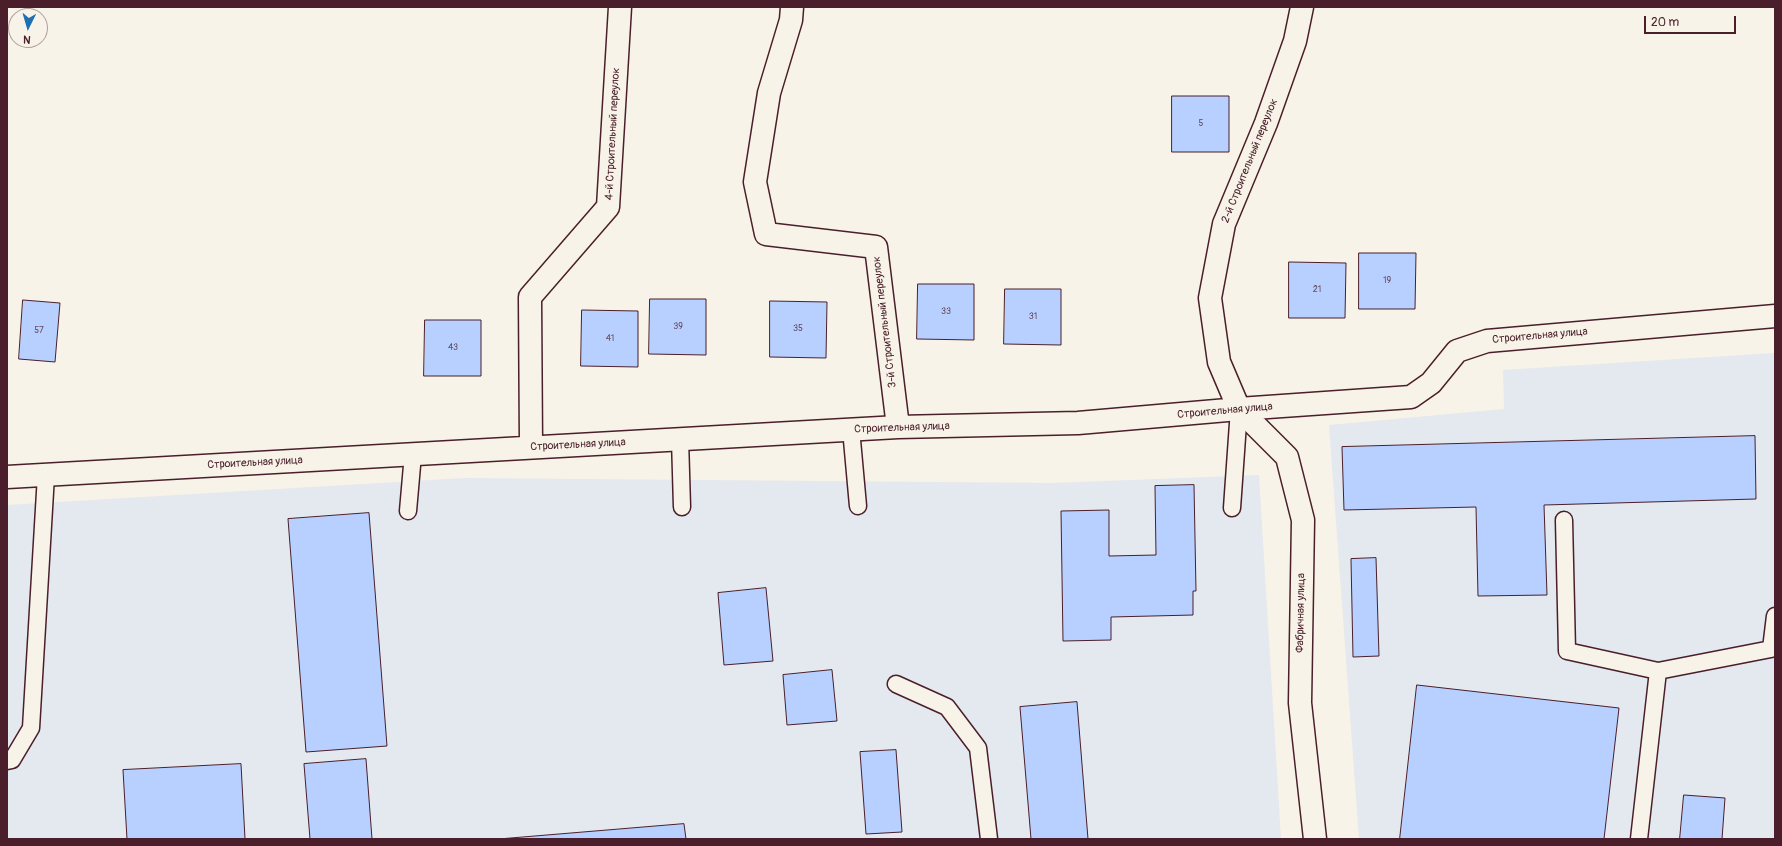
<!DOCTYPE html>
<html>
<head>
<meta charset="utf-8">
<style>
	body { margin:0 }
	#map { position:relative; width:1782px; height:846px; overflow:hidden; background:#f7f3e8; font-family:Pangolin,sans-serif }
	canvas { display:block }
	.frame { position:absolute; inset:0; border:8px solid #4a1f2b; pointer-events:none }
	.north { position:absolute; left:8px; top:8px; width:40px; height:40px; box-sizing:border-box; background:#f7f3e8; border:1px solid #b29e9c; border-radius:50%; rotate:185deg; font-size:11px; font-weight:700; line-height:16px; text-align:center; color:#4a1f2b }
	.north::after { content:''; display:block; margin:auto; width:14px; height:18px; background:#1f6fb2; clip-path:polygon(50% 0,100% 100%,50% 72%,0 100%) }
	.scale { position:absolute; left:1644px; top:16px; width:92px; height:18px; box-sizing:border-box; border:2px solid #4a1f2b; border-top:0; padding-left:5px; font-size:12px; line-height:14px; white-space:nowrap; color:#4a1f2b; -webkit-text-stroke:3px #f7f3e8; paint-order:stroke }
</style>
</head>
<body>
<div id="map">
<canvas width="1782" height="846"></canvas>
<div class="frame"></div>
<div class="north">N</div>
<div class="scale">20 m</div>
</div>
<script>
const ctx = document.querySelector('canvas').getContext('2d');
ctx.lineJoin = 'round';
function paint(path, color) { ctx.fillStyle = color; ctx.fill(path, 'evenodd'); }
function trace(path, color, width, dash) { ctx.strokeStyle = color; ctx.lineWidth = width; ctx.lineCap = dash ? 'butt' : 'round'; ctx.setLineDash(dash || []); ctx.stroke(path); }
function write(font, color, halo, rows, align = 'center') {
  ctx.font = font + ' Pangolin,sans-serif'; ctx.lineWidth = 3; ctx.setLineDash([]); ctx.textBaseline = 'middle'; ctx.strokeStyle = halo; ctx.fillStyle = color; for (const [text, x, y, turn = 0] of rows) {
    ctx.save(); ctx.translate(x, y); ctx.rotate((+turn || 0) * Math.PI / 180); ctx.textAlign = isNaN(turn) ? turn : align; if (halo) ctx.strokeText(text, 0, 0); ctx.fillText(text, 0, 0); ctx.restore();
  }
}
paint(new Path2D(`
	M1775,353V839H1359L1329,425L1504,409L1503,370Z
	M1259,475L1281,839H7V505L465,478L1054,483Z`), '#e4e8ef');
const building = new Path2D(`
	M1172,96H1229V152H1172Z
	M1359,253H1416L1415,309H1359Z
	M1289,262L1346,263L1345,318H1289Z
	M918,284H974V340L917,339Z
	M1005,289H1061V345L1004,344Z
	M650,299H706V355L649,354Z
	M23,300L60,303L55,362L19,359Z
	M770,301L827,302L826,358L770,357Z
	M582,310L638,311V367L581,366Z
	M425,320H481V376H424Z
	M1755,436L1756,499L1544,505L1547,595L1478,596L1476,507L1344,510L1342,447Z
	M1194,485L1196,591H1193V615L1111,617V640L1063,641L1061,511L1109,510V556L1156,555L1155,486Z
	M369,513L387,746L306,752L288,519Z
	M1376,558L1379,656L1353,657L1351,559Z
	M766,588L773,661L724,665L718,593Z
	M832,670L837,721L787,725L783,675Z
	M1417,685L1619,708L1604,839H1400Z
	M1077,702L1088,839H1031L1020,707Z
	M896,750L902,832L866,834L860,752Z
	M366,759L372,839H310L304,764Z
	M241,764L245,839H127L123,770Z
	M1684,795L1725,798L1722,839H1680Z
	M684,824L686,839H499Z`);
paint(building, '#b8d0ff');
trace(building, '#4a1f2b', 1);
const lane = new Path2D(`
	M851,429L858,506
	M680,439L682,507
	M1232,508L1239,409
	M408,511L413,454
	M1564,520L1567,651L1658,671
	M896,684L947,707L978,748L989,839
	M7,761L12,760L31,728L46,475
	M1639,839L1658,671L1771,649L1775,616`);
const street = new Path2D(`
	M792,7L791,20L769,93L755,182L766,234L876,247L898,427
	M1302,7L1295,41L1266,123L1224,224L1210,298L1219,362L1239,409L1287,457L1303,520L1300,703L1315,839
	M531,447L530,297L608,207L620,7
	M7,477L898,427L1078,423L1239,409L1411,397L1431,383L1457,351L1487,341L1775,316`);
trace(lane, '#4a1f2b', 19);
trace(street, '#4a1f2b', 25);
trace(lane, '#f7f3e8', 16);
trace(street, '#f7f3e8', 22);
write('9px', '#664b60', null, [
	["5",1201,124],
	["19",1387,281],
	["21",1317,290],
	["33",946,312],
	["31",1033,317],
	["39",678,327],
	["35",798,329],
	["57",39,331],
	["41",610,339],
	["43",453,348]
]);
write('11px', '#4a1f2b', '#f7f3e8', [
	["4-й Строительный переулок",613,134,-87],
	["2-й Строительный переулок",1250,161,-68],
	["3-й Строительный переулок",885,322,-97],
	["Строительная улица",1540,336,-5],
	["Строительная улица",1225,411,-5],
	["Строительная улица",902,428,-2],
	["Строительная улица",578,445,-3],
	["Строительная улица",255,463,-3],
	["Фабричная улица",1301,613,-89]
]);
</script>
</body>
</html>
